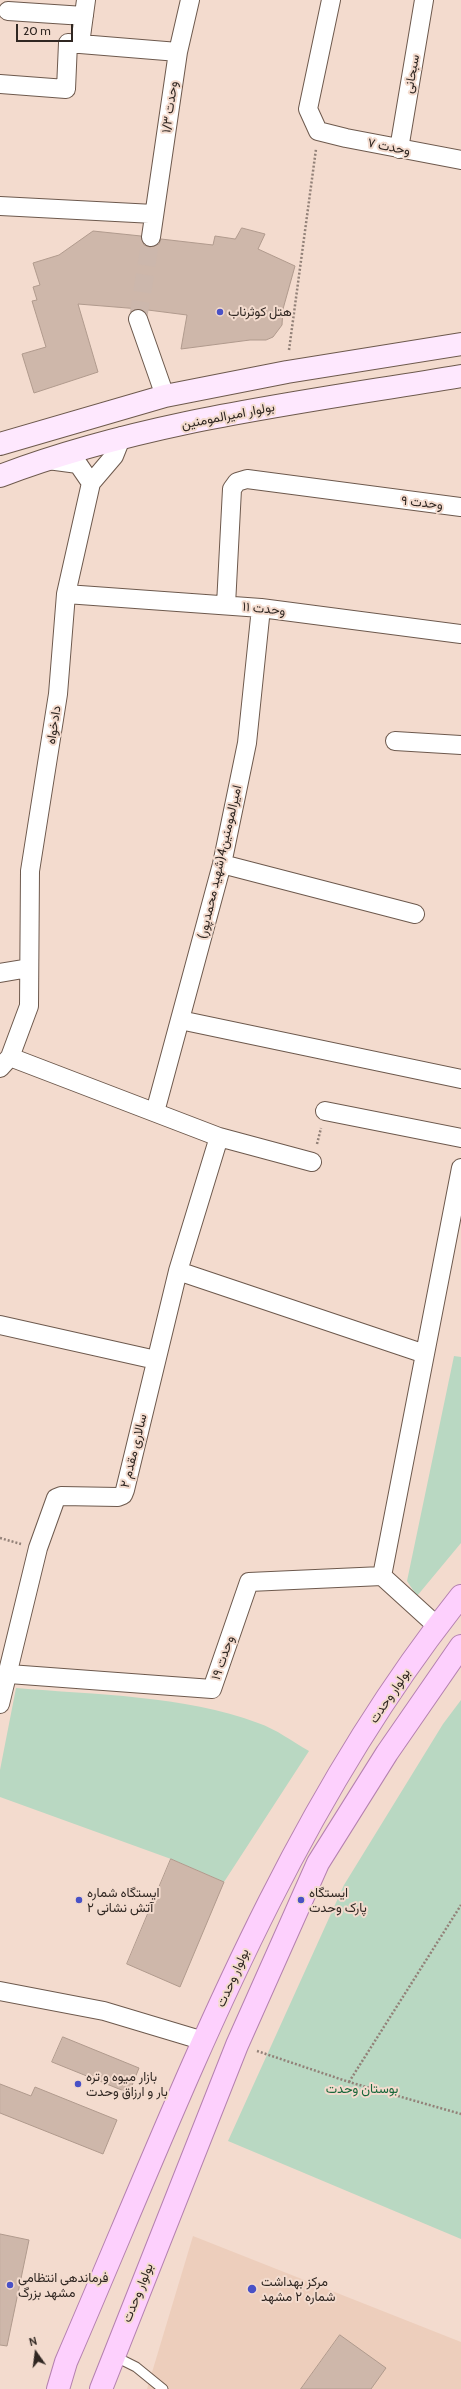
<!DOCTYPE html>
<html>
<head>
<meta charset="utf-8">
<style>
	body { margin:0 }
	#map { position:relative; width:461px; height:2389px; overflow:hidden; background:#f3dbce; font-family:Cabin,sans-serif }
	canvas { display:block }
	.north { position:absolute; left:16px; top:2333px; width:40px; height:40px; -webkit-text-stroke:3px #f3dbce; paint-order:stroke; rotate:346deg; font-size:11px; font-weight:700; line-height:16px; text-align:center; color:#302722 }
	.north::after { content:''; display:block; margin:auto; width:14px; height:18px; background:#302722; clip-path:polygon(50% 0,100% 100%,50% 72%,0 100%) }
	.scale { position:absolute; left:16px; top:24px; width:57px; height:18px; box-sizing:border-box; border:2px solid #302722; border-top:0; padding-left:5px; font-size:12px; line-height:14px; white-space:nowrap; color:#302722; -webkit-text-stroke:3px #f3dbce; paint-order:stroke }
</style>
</head>
<body>
<div id="map">
<canvas width="461" height="2389"></canvas>
<div class="north">N</div>
<div class="scale">20 m</div>
</div>
<script>
const ctx = document.querySelector('canvas').getContext('2d');
ctx.lineJoin = 'round';
function paint(path, color) { ctx.fillStyle = color; ctx.fill(path, 'evenodd'); }
function trace(path, color, width, dash) { ctx.strokeStyle = color; ctx.lineWidth = width; ctx.lineCap = dash ? 'butt' : 'round'; ctx.setLineDash(dash || []); ctx.stroke(path); }
function write(font, color, halo, rows, align = 'center') {
  ctx.font = font + ' Cabin,Vazirmatn,sans-serif'; ctx.lineWidth = 4; ctx.setLineDash([]); ctx.textBaseline = 'middle'; ctx.strokeStyle = halo; ctx.fillStyle = color; for (const [text, x, y, turn = 0] of rows) {
    ctx.save(); ctx.translate(x, y); ctx.rotate((+turn || 0) * Math.PI / 180); ctx.textAlign = isNaN(turn) ? turn : align; if (halo) ctx.strokeText(text, 0, 0); ctx.fillText(text, 0, 0); ctx.restore();
  }
}
paint(new Path2D(`
	M193,2236L461,2342V2389H147Z`), '#edcebc');
paint(new Path2D(`
	M454,1356L461,1357V1543L417,1596L407,1581Z
	M16,1688C95,1695 184,1695 258,1723C276,1729 293,1742 309,1751L224,1882L171,1859L0,1797V1770Z
	M461,1700V2239L228,2141L344,1885L443,1724Z`), '#b9d8c2');
const building = new Path2D(`
	M242,228L265,234L258,249L295,266L283,309L282,325L273,337L266,340H250L181,349L187,315L140,309L78,304L98,372L34,393L22,354L46,347L32,301L37,300L33,287L40,285L33,263L59,255L93,231L141,236L144,245L150,247L159,244L161,239L213,245L215,236L235,239Z
	M171,1859L224,1882L180,1987L127,1964Z
	M63,2037L139,2068L129,2093L52,2062Z
	M0,2084L31,2096L35,2087L117,2120L103,2154L0,2113Z
	M0,2234L29,2240L7,2346L0,2345Z
	M340,2335L386,2368L371,2389H301Z`);
paint(building, '#ceb7aa');
trace(building, '#b09a8d', 1);
trace(new Path2D(`
	M138,319L151,237`), '#ccb7ac', 18, [18, 9]);
const lane = new Path2D(`
	M114,2356L136,2367L163,2389`);
const street = new Path2D(`
	M331,0L308,109L318,131L346,138L461,160
	M8,11L84,16
	M80,44L86,0
	M0,84L66,89L68,43L178,52
	M399,149L424,0
	M0,206L154,214
	M151,237L178,52L190,0
	M138,319L165,396
	M48,460L78,464L91,483
	M66,594L261,608L461,634
	M226,605L232,489L237,482L247,479L461,507
	M395,741L461,745
	M222,864L415,914
	M0,973L29,968
	M180,1020L461,1079
	M10,1057L219,1137L312,1162
	M0,1068L10,1057L29,1006L30,871L58,694L66,594L91,483L114,456L122,436
	M325,1111L461,1138
	M155,1112L222,864L247,743L261,608
	M178,1271L425,1354
	M0,1325L156,1360
	M437,1626L382,1576L461,1168
	M9,1674L212,1689L249,1582L382,1576
	M0,1704L38,1548L56,1498L61,1496L118,1497L123,1495L125,1490L178,1271L219,1137
	M0,1991L104,2011L204,2041`);
const secondary = new Path2D(`
	M0,444L165,396L287,372L461,344
	M0,476C147,420 306,402 461,376`);
const primary = new Path2D(`
	M58,2389L66,2362C180,2099 280,1822 461,1596
	M101,2389L237,2045L318,1863L387,1753L461,1646`);
trace(lane, '#6d594d', 11);
trace(street, '#6d594d', 20);
trace(secondary, '#6d594d', 24);
trace(primary, '#b481af', 24);
trace(new Path2D(`
	M289,350L316,149
	M317,1144L321,1128
	M0,1538L21,1544
	M257,2051L349,2082L461,2114
	M349,2082L461,1905`), '#928178', 2.5, [2, 2]);
trace(lane, '#fff', 9);
trace(street, '#fff', 18);
trace(secondary, '#fee8fe', 22);
trace(primary, '#fdd0fd', 22);
for (const [x, y, r, color] of [
	[220,312,4,"#4951c6"],
	[79,1900,4,"#4951c6"],
	[301,1900,4,"#4951c6"],
	[78,2084,4,"#4951c6"],
	[10,2285,4,"#4951c6"],
	[252,2289,5,"#4951c6"]
]) { const dot = new Path2D(); dot.arc(x, y, r, 0, 2 * Math.PI); ctx.fillStyle = color; ctx.fill(dot); trace(dot, '#f3dbce', 1.5); }
write('13px', '#302722', '#f3dbce', [
	["سبحانی",412,74,-80],
	["وحدت ۱/۳",170,107,-82],
	["وحدت ۷",389,147,11],
	["بولوار امیرالمومنین",228,416,-11],
	["وحدت ۹",422,503,6],
	["وحدت ۱۱",264,609,6],
	["دادخواه",54,725,-81],
	["امیرالمومنین4(شهید محمدپور)",220,862,-77],
	["سالاری مقدم ۲",134,1451,-76],
	["وحدت ۱۹",223,1658,-71],
	["بولوار وحدت",390,1696,-56],
	["بولوار وحدت",233,1978,-66],
	["بولوار وحدت",138,2293,-68]
]);
write('13px', '#302722', '#f3dbce', [
	["هتل کوثرناب",228,312],
	["ایستگاه شماره",87,1893],
	["۲ آتش نشانی",87,1908],
	["ایستگاه",309,1893],
	["پارک وحدت",309,1908],
	["بازار میوه و تره",86,2077],
	["بار و ارزاق وحدت",86,2092],
	["فرماندهی انتظامی",18,2278],
	["مشهد بزرگ",18,2293],
	["مرکز بهداشت",261,2282],
	["شماره ۲ مشهد",261,2297]
], 'left');
write('13px', '#18673a', '#f3dbce', [
	["بوستان وحدت",362,2089]
]);
</script>
</body>
</html>
